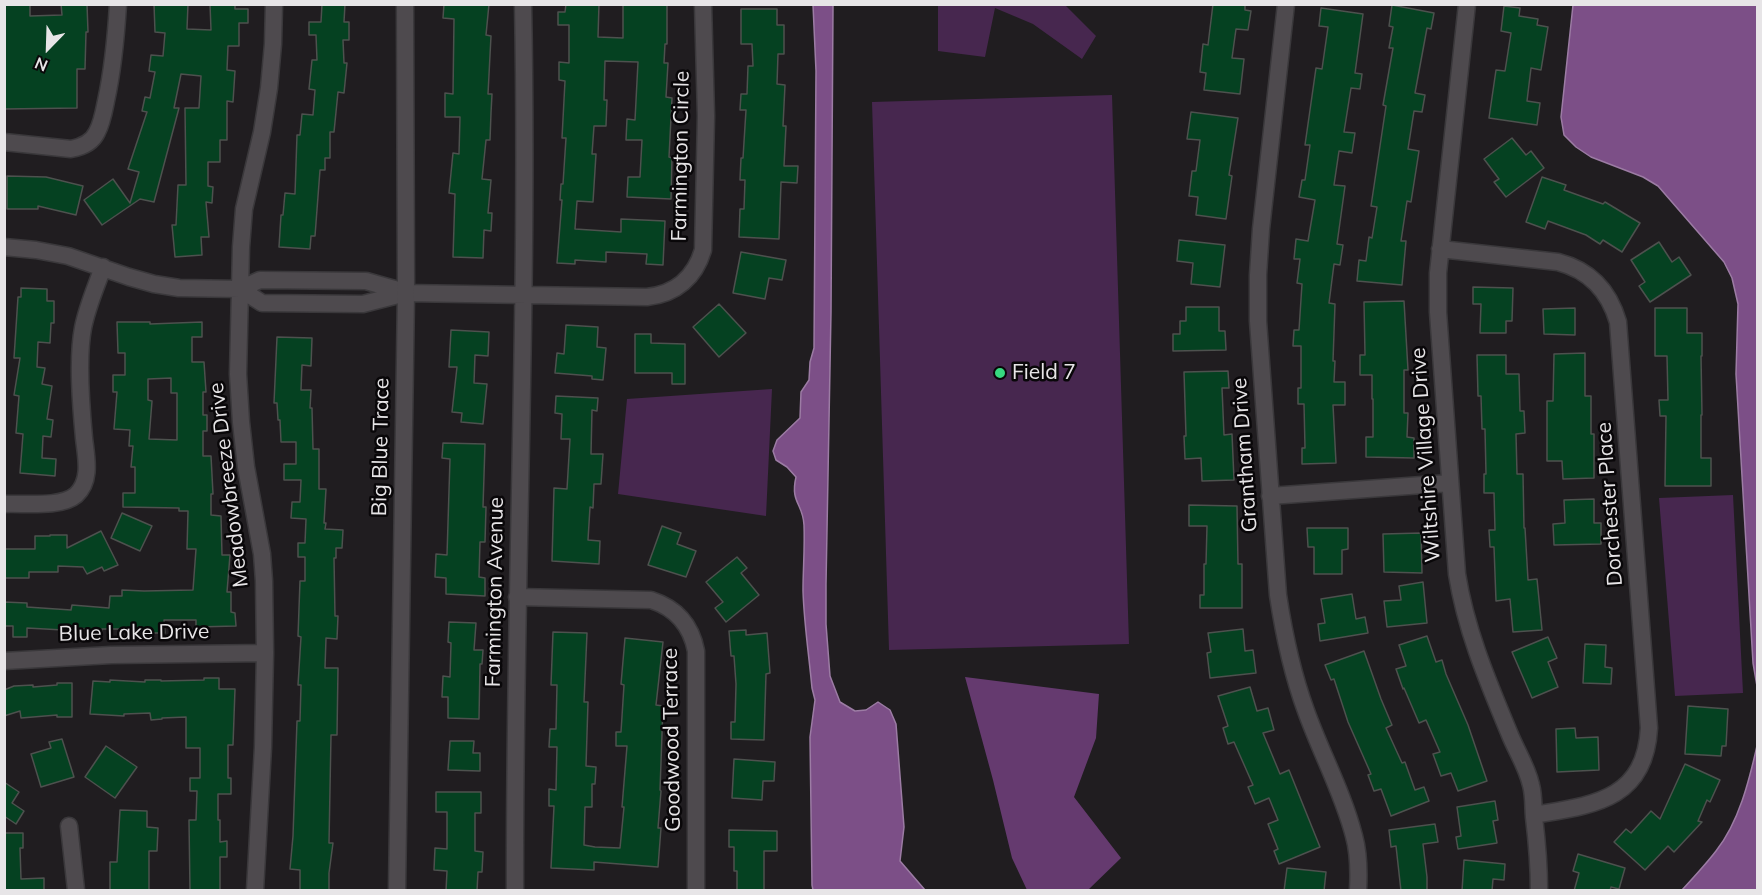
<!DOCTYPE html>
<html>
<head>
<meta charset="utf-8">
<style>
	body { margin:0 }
	#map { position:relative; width:1762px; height:895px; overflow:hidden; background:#201d20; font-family:Mulish,sans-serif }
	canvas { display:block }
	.frame { position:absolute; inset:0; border:6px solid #e7e5e7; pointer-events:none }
	.north { position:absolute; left:18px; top:18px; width:60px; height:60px; -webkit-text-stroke:4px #090709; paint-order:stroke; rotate:203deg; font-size:16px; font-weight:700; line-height:24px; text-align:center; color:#e7e5e7 }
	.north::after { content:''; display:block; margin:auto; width:21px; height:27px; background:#e7e5e7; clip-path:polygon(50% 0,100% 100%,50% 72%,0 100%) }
</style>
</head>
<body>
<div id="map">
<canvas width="1762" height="895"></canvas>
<div class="frame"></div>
<div class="north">N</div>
</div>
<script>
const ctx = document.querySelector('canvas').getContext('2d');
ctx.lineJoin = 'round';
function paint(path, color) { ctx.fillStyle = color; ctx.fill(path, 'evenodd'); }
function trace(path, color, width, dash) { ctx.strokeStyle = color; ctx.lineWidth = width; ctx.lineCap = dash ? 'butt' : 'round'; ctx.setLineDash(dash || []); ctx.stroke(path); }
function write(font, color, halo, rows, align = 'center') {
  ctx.font = font + ' Mulish,sans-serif'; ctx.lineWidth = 5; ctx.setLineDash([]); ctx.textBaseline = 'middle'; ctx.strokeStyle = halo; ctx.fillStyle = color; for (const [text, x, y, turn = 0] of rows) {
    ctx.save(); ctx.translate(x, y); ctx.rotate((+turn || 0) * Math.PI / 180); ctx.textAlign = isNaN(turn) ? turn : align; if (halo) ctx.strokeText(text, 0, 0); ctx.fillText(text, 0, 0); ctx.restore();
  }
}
paint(new Path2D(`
	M938,5H1065L1096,36L1082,59L1033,24L995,8L985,57L938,51Z
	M1112,95L1129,644L889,650L872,102Z
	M772,389L766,516L618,494L627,399Z
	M1733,495L1743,693L1675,696L1659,498Z`), '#47274f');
paint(new Path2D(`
	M965,677L1099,694L1096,738L1074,797L1121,858L1088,890H1027L1012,858L993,780Z`), '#653a6f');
const water = new Path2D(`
	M813,5H833L831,312L826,585V624L830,676L840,702L855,711L866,710L878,702L890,710L896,724L904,827L900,861L925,890H813L812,885L810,737L815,700L812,688C809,656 804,623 803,591C803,569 805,547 804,525C803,503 790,503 796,477L787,467L776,460L773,451L777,440L800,418L801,392L809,380L810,362L814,348L816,71Z
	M1573,5H1757V686L1753,663L1736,374L1738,304L1732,278L1724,262L1658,186L1643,177L1591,157L1576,147L1564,135L1561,117Z
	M1757,746V890H1667H1682C1694,877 1706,864 1716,851C1739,822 1749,781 1757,746Z`);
paint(water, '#7c4f87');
trace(water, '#9c7ca4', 1.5);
const building = new Path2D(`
	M4,4H30V16L62,15L61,4H87L88,32H86L85,69H77V108L4,109Z
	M154,4H188L187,29L211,30L210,4H235V9H248V23H239V46H228L227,70L235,71L233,102L227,101V140H220V162H208V186L213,187L212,203L206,202L209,237H201L202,255L175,257L172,225H176L178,185H186L185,108H199L201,76L181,74L174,108H179L154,202L140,199L102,225L84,200L113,179L130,203L139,172L128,169L147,112L142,111L145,97L150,98L155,72L149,71L151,55L163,56L165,33L155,32Z
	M322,4H345L344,22H349V40H343L344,63H347L344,93L338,92L334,132H330V158H325V170H320L315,236H311L310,249L279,247L281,215H283L285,193L295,194L297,135H300L302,114L313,115L315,90L309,89L312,60H317L316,35H309V22H321Z
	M444,4H489L486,35L491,36L488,94H492L491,113L490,140H486L482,179L491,180L488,213H492L491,231L484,230L483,258L453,257L455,194L449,193L453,153L459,154L460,117H445V93L453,94L454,19L443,18Z
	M566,4H599L598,37L623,38V4H667V44H665L664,63H668L666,97L672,98L669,157L672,158L671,199L627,197L628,177H640L642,140H626L627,119L635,120L638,62L605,61L604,100H607L606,126H594L592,154H596L593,202L577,201L575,229L621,232V219L665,221L663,265L646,264L647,254L606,252V262L575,260V264L557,263L562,200H560L561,184H563L566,138H562L565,81L559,80V62L569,63V25H558V12H565Z
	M1213,4H1245V10L1251,11L1248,30L1236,29L1232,58L1244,59L1240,94L1204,90L1206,73L1200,72L1203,44L1208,45Z
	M1392,5L1434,13L1431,29L1427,28L1415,93L1425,95L1422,112L1414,111L1408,149L1419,151L1411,202L1407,201L1401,241H1406L1402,285L1357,281L1359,260L1366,261L1369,237L1372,238L1377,207L1371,206L1386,106L1383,105L1393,48H1389L1393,27L1389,26Z
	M1504,6L1520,8L1519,16L1538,19L1537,25L1548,27L1541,70L1531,68L1527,101L1540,103L1537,125L1489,118L1496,70L1505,71L1511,33L1501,31Z
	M1321,8L1363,14L1355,73L1362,74L1360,89L1351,88L1344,132L1355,133L1352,153L1339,151L1334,185L1345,186L1337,244L1343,245L1340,265L1334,264L1329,303L1335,304L1333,361H1335L1334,382H1345V405H1333L1336,463L1302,464V448H1305L1304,404H1298V388H1301V346H1293L1294,330H1299L1302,284L1297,283L1300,259H1294L1296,239L1308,241L1315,200L1299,197L1302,180H1305L1310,145H1305L1316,68L1322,69L1328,27L1319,26Z
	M741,9H777V25H784V54H778L777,84L785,85L783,126H786L784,166H798L797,183L781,182L779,239L739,237L740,209H744L745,180H740L741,158H743L746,110H740L741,94H747L748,66H753L752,44H741Z
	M1191,112L1238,118L1229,175L1232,176L1226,219L1196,215L1198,197L1189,196L1192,171H1196L1200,140L1187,139Z
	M1512,138L1526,155L1531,151L1544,168L1506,197L1494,182L1499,179L1484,159Z
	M7,176L46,177L83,186L76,215L38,206V209H7Z
	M1542,177L1566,185L1564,190L1603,204L1605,202L1640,223L1622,252L1603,240L1600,244L1586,235L1548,221L1545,229L1526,222Z
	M1179,240L1225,245L1220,287L1191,284L1193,263L1177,261Z
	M1659,242L1672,262L1679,257L1691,275L1650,302L1639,286L1645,282L1631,260Z
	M741,252L786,260L782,280L769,278L765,299L733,293Z
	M1473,287L1513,288L1512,321H1506V333H1480L1481,304H1473Z
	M21,288L47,289V301H54V323H51L50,343L38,342L37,367L45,368L42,384L52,386L47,419L53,420L51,437L43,436L42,458L56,459L55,476L20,473L23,434L16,433L19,396L14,395L20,358H14L18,297H21Z
	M1404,301L1408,370H1404V413H1408L1407,437L1414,438V458L1366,457V437H1373V399H1372V375H1360V355H1365L1364,302Z
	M719,304L746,333L719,357L693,327Z
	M1186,307H1219V331H1225L1226,350L1173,351V334H1180V321H1186Z
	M1575,308V335L1544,334L1543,309Z
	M1655,308H1687V333H1702V356H1701L1702,415H1701V458H1711V486H1665L1666,416H1660L1659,400H1668L1667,356H1655Z
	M117,322H150V324L202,322V337H192V362H204L206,392H203V415H207V431H203V456H211L213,494H211V515L221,516L222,555H230L227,592H231V612L235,613L236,626L196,627V620H164L165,633H132V629H102V634L87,633V629L63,627V630L27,628V637H13V626H4V602L27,603V607L71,610L72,605L109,608L110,596H122V590L144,591L193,590L196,549H187L188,511H179V508L123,507V493H135V467H131L133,446H129L130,430L114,429L117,392H113V375H125V353H118ZM171,378V393H177V440L149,439L152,401L148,400V379Z
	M566,325L598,327L597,347L606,348L603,380L592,379V376L555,373L557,353L564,354Z
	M451,330L489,332L488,356L475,355L474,383L487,384L483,424L461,422L462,413L452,412L457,367H449Z
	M635,334H651V343L685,344V384H672V373H635Z
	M277,337L312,338L311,366L302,365L301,390H311L310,408H312L313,449H319V489H326L324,523H326L325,529L343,530L342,548H336V558H334L335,616H338L337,639L326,638L325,668H338L337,735H331L329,843H333L329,873V891H300V870L290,869L293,836L297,721H300L301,685H298L301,637L298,636L300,581H305V557H298V543H305L306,519L291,518L292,502H300L301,480H284V464H296V442H281L280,420H278L277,403H274Z
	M1585,353V396H1591V434H1594V478L1563,479L1562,461H1547V401H1553L1554,354Z
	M1477,355H1506V374H1519L1520,411H1524L1525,433L1516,434L1517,474H1523L1524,528H1525L1528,580L1537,579L1542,630L1513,632L1510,599L1496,601L1494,547H1490L1489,530H1495L1494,493H1484V474H1486L1485,429H1482L1481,396H1478Z
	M1228,371L1229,388H1222L1224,435L1232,434L1234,480L1202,481L1201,458L1185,459L1184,436H1186L1184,372Z
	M556,396L598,398L597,411L592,410L591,454H603L601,484H594L593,508L590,507L588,540L600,541L599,564L552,561L554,488L567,489L570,439H561L562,414L555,413Z
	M443,443L485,444L483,507H486L485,542H480L479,577L485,578V596L446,594V578L435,577L436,554L447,555L450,459L442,458Z
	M1594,499V523H1601V544L1554,545L1553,524L1565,523L1564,500Z
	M1189,505L1237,506L1238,564H1242V608H1200V595H1204V564H1206L1207,526H1189Z
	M122,513L152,526L140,551L111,538Z
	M662,526L681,533L677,544L696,551L686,577L648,565Z
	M1307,528H1348V549L1342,550V574H1314V547H1308Z
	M101,531L118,565L104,571L102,567L87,574L83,567L58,566V572H29V578H4V549H35V536H50V535H67V548Z
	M1421,533L1422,573L1384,572L1383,534Z
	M737,557L747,568L741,573L759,595L726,622L715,608L723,602L706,582Z
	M1423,582L1427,623L1387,627L1384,601L1401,600L1399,586Z
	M1352,594L1356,619L1365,617L1368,633L1320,641L1318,624L1325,623L1321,599Z
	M449,622L476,623L474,650H483L482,664H480L479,719L448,718V697H442L443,676L450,677L451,643L448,642Z
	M1243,629L1245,651L1253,650L1256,673L1210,678L1207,653L1211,652L1208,633Z
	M746,630V635L767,633L770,673L766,674L764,740L731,739V722H735L736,684L734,656H731L729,631Z
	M553,632L587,633L584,702H588L586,766L596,767L595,784H592V807H585L584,845L595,847L620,848L624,807H622L627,746H616V732H621L624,685L621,684L625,638L663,642L656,705L663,706L660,790L661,791L658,828H661L658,867L594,862V870L551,868L554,806H549V789L556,790L557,747H549L550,729H556L557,685H551Z
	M1427,636L1436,662L1442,660L1446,674L1468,725L1487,781L1458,791L1451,773L1441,776L1433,754L1440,752L1426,720L1419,723L1404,688L1403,689L1396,669L1406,666L1399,645Z
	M1548,637L1557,658L1548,662L1558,687L1532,698L1512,652Z
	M1585,644L1606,645L1605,667L1612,668L1611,684L1583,683Z
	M1364,651L1381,699L1392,725L1386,728L1402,763L1405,762L1415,790L1424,787L1429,801L1391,816L1381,789L1374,791L1368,775L1371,774L1348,722L1334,679L1331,680L1325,665Z
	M204,678H219V689H235L233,745H228V778H231V794H218V820H220V842L227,841V857H220V891H190L189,820H196L197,791H190V778H200V748H186V717L162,718V719L151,720L150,713L124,714V716L90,714L93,681L110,682V680L145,682V680H161V681L204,680Z
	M57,683H72V717H57V715L21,718L20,711L4,716V690L14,686L33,685V687L57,685Z
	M1250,687L1257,711L1268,708L1274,730L1263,733L1280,774L1289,770L1320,847L1279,864L1274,851L1278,849L1268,824L1278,820L1269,798L1255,804L1248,787L1253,785L1234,742L1228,744L1223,728L1228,726L1218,696Z
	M1688,706L1728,709L1726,746H1722L1721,756L1685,754Z
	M1575,728L1576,738L1598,737L1599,770L1557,772L1556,729Z
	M62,739L74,777L41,787L31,754L51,748L49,742Z
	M450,741H474L473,753H480V771L448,770Z
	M106,746L137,767L115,798L85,777Z
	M734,759L775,762L774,781H763L762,800L732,798Z
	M1685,764L1720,780L1710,802L1707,800L1698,821L1702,822L1674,852L1668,846L1645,870L1614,842L1626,829L1631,833L1651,811L1660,819Z
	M4,782L19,792L12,803L24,811L16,824L4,816Z
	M436,792H481V813H475V851L483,852L482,872H478L477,891H446L447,871L434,870L435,848L447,849V812H436Z
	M1495,801L1498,820L1493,821L1497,843L1458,849L1456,837L1461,836L1457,807Z
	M120,810L147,811V827L158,828L157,851H149V891H110V862H117Z
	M1435,824L1438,842L1423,844L1427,877V891H1401L1396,846L1391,847L1389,830Z
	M729,830L777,831V851H764V891H737V871H734V847H729Z
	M4,833H23V848H20L21,879L44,878V891H4Z
	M1578,854L1625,868L1619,889L1611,887L1610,891H1574L1579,873L1573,871Z
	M1464,860L1505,864L1504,880L1493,879L1492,891H1462Z
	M1287,868L1326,872L1324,891H1284Z`);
paint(building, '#054121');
trace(building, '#4d514e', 1.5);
const minor = new Path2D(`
	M1286,4L1261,229L1258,275V321L1278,595C1284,635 1292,673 1306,711C1321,753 1343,793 1354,836C1359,854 1359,872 1358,890
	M1467,4L1438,273V312L1457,574C1466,631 1488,682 1510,735C1517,752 1527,767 1531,785C1534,796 1533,807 1534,817C1537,842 1539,866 1539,890
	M4,142L71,149C82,147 92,143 97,132C102,123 104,111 106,101C113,69 116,37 118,4
	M4,247L36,250L68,256L129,277L154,284L179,288L240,289L260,280L366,281L405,292
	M1440,249L1558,262C1589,270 1609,291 1618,322L1649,728C1645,801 1592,805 1534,815
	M240,289L262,303L363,304L406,293L647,297C676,294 695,277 703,250L706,116L703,4
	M1270,496L1450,483
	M4,504C24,503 61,508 76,495C92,480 86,457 84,438C81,406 77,359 83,328C87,307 96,287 103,267
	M517,597L651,600C676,608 691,625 696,651V890
	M4,661L111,655L265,653
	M69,826L76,890
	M255,890L263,747L265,653L264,581L262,554L246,467L241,422L238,374L241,247L244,209L262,132L269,88L273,44L274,4
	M515,890C514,595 529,300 523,4`);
const tertiary = new Path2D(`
	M397,890L406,293L405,4`);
trace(minor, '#3a383b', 19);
trace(tertiary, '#3a383b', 19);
trace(minor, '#4e4a4e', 16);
trace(tertiary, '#4e4a4e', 16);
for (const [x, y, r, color] of [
	[1000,373,6,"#37d880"]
]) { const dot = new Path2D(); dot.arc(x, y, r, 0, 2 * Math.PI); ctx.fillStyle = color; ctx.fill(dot); trace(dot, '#090709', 2); }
write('21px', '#e7e5e7', '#090709', [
	["Farmington Circle",681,156,-89],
	["Big Blue Trace",381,447,-89],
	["Grantham Drive",1245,455,-94],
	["Wiltshire Village Drive",1426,455,-94],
	["Meadowbreeze Drive",229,485,-97],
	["Dorchester Place",1610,504,-94],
	["Farmington Avenue",495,592,-89],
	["Blue Lake Drive",134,633,-1],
	["Goodwood Terrace",672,740,-91]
]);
write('21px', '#e7e5e7', '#090709', [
	["Field 7",1012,373]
], 'left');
</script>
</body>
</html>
